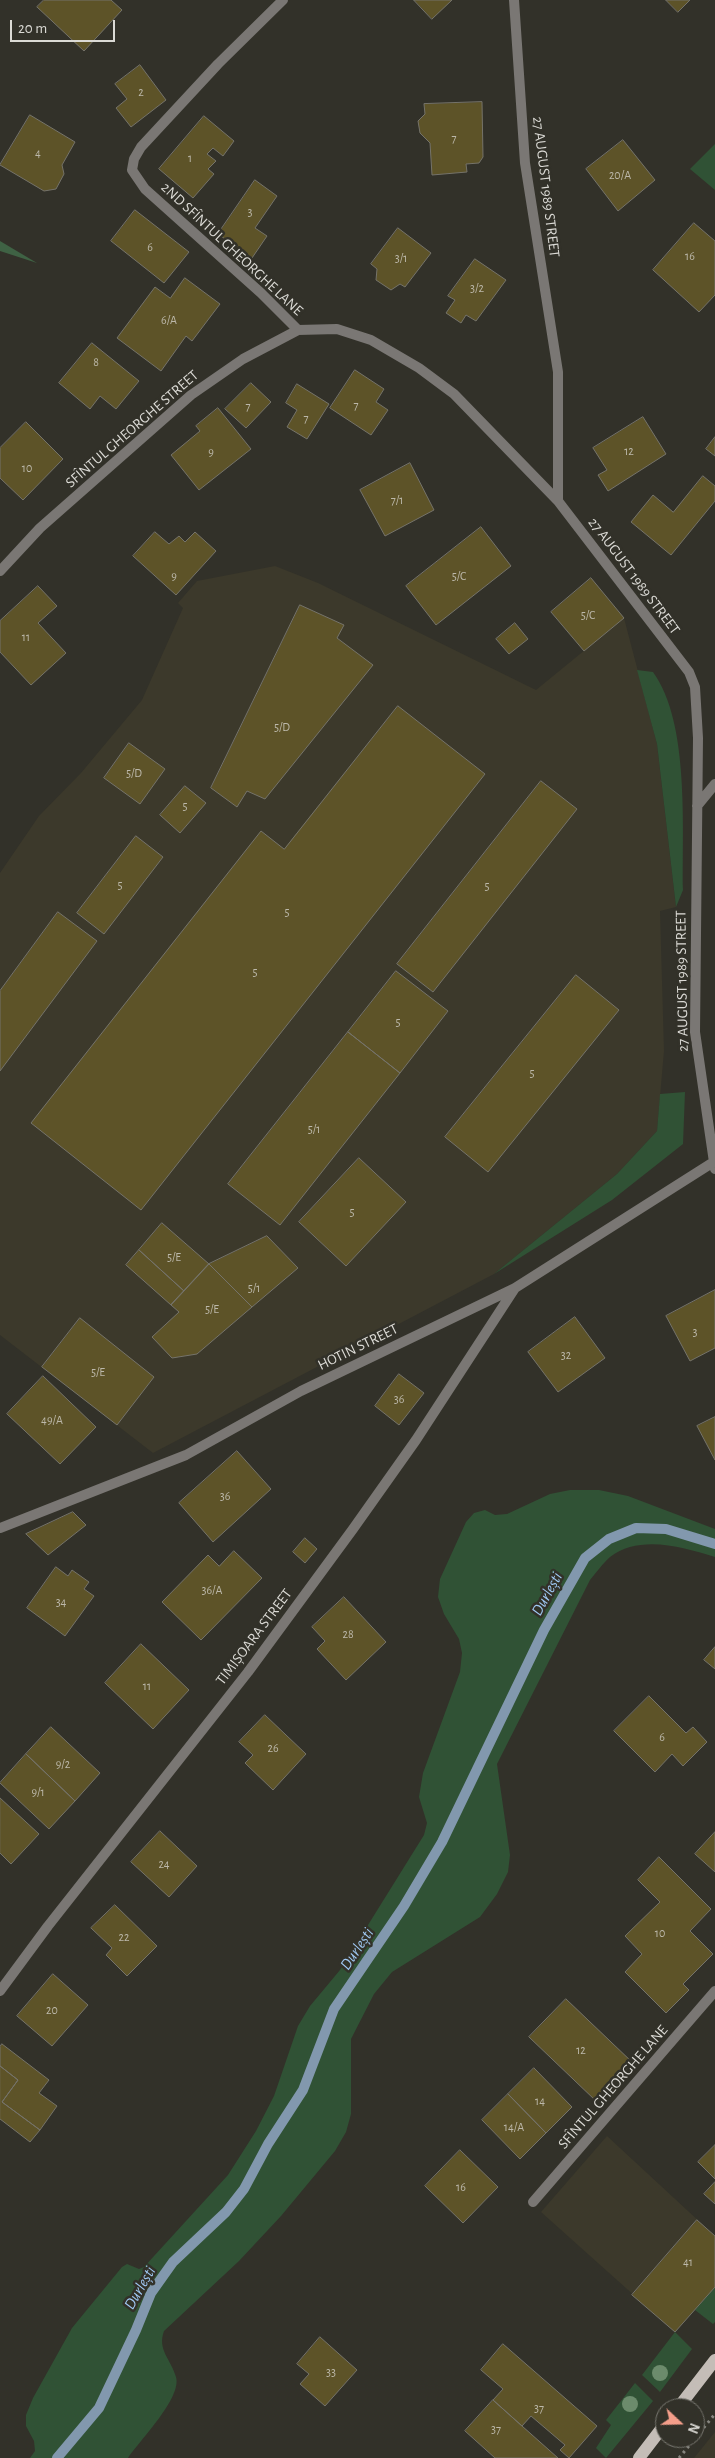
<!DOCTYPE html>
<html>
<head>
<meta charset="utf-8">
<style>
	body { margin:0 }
	#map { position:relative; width:715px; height:2458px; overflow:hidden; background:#323129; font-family:"Alegreya Sans",sans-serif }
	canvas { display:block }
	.north { position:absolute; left:655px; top:2398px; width:50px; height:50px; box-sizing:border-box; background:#323129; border:1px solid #76756e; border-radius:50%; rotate:111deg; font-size:14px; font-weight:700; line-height:20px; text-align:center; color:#dbdad5 }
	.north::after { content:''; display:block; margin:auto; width:18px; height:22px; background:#f49e8a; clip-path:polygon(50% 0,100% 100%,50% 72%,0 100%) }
	.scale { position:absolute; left:10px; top:20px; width:105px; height:22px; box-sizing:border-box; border:2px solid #dbdad5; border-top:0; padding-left:6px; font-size:15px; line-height:18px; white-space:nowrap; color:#dbdad5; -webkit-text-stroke:4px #323129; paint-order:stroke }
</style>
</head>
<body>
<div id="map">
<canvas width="715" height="2458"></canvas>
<div class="north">N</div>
<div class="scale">20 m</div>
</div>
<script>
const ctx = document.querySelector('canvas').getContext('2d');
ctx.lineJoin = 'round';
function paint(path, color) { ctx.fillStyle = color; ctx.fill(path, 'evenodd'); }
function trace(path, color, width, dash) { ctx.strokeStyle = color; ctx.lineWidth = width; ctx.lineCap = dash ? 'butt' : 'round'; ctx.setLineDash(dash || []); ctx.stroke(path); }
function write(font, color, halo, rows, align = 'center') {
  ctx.font = font + ' "Alegreya Sans",sans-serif'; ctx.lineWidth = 5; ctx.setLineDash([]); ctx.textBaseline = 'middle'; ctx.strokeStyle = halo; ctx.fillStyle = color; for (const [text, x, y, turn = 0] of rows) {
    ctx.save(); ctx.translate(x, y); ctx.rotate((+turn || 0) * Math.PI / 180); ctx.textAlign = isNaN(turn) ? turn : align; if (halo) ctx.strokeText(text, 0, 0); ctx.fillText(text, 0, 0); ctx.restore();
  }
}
paint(new Path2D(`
	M275,566L318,583L536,690L624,618L657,744L676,907L660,911L664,1051L657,1131L617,1174L494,1274L153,1453L0,1335V873L39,816L81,773L142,700L183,608L178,603L197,581Z
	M607,2136L715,2236V2287L675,2332L541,2212Z
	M715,2432V2458H694Z`), '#3c392b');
paint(new Path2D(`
	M715,144V190L690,169Z
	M637,670L653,672C690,723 682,829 683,890L676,907L657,744Z
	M685,1092L683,1144L612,1200L494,1274L617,1174L657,1131L660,1094Z
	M570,1490H599L628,1496L715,1529V1557C683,1547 640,1534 610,1557C603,1563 596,1573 590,1580L497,1764L510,1855L508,1872L497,1894L480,1917L392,1972L374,1994L351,2039V2114L346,2132L335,2151L281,2216L239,2261L164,2331C157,2350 171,2359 176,2377C182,2398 140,2440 128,2458H30L35,2451L34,2441L26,2426V2415L33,2398L72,2328L122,2267L127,2264L139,2269L144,2267L228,2175L256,2131L274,2096L298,2026L310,2006L340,1970L424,1835L427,1823L419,1797L423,1773L460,1672L462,1653L459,1639L444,1614L438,1597L440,1579L466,1522L474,1513L485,1510L495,1515L507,1514L550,1494Z
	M715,2287V2322L713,2324L695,2310Z
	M675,2332L692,2349L660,2392L642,2375Z
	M635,2383L653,2401L606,2458L596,2448L611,2425L606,2420Z`), '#305235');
paint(new Path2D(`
	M0,241L37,263L0,251Z`), '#3f6244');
trace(new Path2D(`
	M57,2458L99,2408L136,2330L151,2293L173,2262L226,2212L244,2189L268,2144L303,2090L334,2009L404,1906L442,1842L544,1630L585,1558L609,1539L636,1528L666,1529L715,1544`), '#8298ae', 10);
const building = new Path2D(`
	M44,0H111L122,10L84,51L37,7Z
	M414,0H452L432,19Z
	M666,0H690L678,12Z
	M140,65L166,100L131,127L116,108L127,99L115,84Z
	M482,102L483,157L479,163L466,164L467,172L432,175L430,143L420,133L418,121L425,114L424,104Z
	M30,115L75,142L62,165L64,174L56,189L44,191L0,165Z
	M204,116L234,141L223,156L213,148L207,154L216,161L208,169L214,174L193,198L159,169Z
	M623,140L655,180L618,211L586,169Z
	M255,180L277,196L255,228L267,236L252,258L218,234Z
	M135,210L189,252L164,283L111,241Z
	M694,223L715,241V295L699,312L653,270Z
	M398,228L431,253L405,287L400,284L391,290L376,280L377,269L371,264Z
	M475,259L506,280L476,321L466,315L461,323L446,313L455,300L448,296Z
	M185,278L220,304L192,341L186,336L161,371L117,338L155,287L170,298Z
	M92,343L139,381L116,409L100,396L90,409L59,383Z
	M355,370L384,389L376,402L388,410L371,435L330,408Z
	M251,383L271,402L246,428L225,409Z
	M297,384L329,404L307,439L287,427L297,410L286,403Z
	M218,408L251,449L199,490L171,455L200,431L196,426Z
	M643,417L666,454L608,491L598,475L607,470L593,448Z
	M26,422L63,459L23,500L0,478V448Z
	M715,437V456L706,449Z
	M410,463L434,510L385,536L360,490Z
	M703,476L715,486V501L671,555L631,522L653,495L673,512Z
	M481,527L511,566L436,625L406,586Z
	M155,532L169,544L179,536L185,542L195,532L216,551L176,595L133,556Z
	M591,578L624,618L584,651L551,612Z
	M38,586L57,606L38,623L66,653L31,685L0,652V621Z
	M300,605L344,625L337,638L373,665L265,799L247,791L237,807L211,788Z
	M515,623L528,639L509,654L496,639Z
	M398,706L485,774L141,1210L31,1123L261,831L284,849Z
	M129,743L165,769L140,804L104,778Z
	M541,781L577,809L433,992L397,964Z
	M185,786L206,803L180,833L160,815Z
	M136,836L163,857L104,934L77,913Z
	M58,912L97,941L0,1071V991Z
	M396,971L448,1011L400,1073L348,1032Z
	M576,975L619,1010L488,1172L445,1137Z
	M348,1032L400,1073L280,1225L228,1184Z
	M359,1158L406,1202L346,1266L299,1222Z
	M162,1223L209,1264L184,1291L139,1250Z
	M267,1236L298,1268L252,1307L209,1264Z
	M139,1250L184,1291L171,1305L126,1265Z
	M209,1264L252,1307L197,1354L172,1358L152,1337L179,1312L171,1305Z
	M715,1290V1348L690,1361L666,1316Z
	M575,1317L605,1358L558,1392L528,1352Z
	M80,1318L154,1377L117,1425L42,1367Z
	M399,1374L424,1393L399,1425L375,1406Z
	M43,1376L96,1427L60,1464L7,1414Z
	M715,1417V1460L697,1426Z
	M237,1451L271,1489L213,1542L179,1503Z
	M73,1512L86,1525L48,1555L26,1534Z
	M305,1538L317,1549L305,1563L293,1552Z
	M234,1551L262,1578L201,1640L162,1602L208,1555L219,1566Z
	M56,1567L68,1576L72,1570L89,1582L84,1589L94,1596L65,1636L27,1608Z
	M344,1597L386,1642L346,1680L317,1649L325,1641L312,1627Z
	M141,1644L189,1690L153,1729L105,1683Z
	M715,1647V1669L704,1660Z
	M649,1696L686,1733L693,1727L707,1742L683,1766L672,1754L655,1772L614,1731Z
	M265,1715L306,1754L273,1790L245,1763L253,1755L239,1742Z
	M51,1727L100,1773L75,1801L26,1754Z
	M26,1754L75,1801L49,1829L0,1783Z
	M0,1798L39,1834L11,1864L0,1853Z
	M160,1831L197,1866L169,1897L131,1862Z
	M715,1832V1872L695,1854Z
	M659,1857L711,1909L690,1931L713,1954L683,1984L689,1990L666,2013L625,1972L642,1954L625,1936L660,1902L638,1880Z
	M115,1905L157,1946L127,1976L106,1955L112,1948L91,1928Z
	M53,1974L88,2005L52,2046L17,2016Z
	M566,1999L633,2063L596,2101L529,2037Z
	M2,2044L49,2080L39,2093L57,2106L40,2130L2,2102L18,2080L0,2066V2047Z
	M0,2066L18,2080L2,2102L40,2130L30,2142L0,2119Z
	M534,2068L572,2107L546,2133L508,2094Z
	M508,2094L546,2133L520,2159L482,2120Z
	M715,2145V2179L698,2162Z
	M460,2150L498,2187L463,2223L425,2186Z
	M715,2182V2204L704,2194Z
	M697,2220L715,2236V2287L675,2332L632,2295Z
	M320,2337L357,2370L325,2406L300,2384L309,2374L297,2364Z
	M503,2344L597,2426L569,2458L560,2450L565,2445L531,2416L522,2426L493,2400L503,2389L481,2370Z
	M493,2400L522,2426L558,2458H495L465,2431Z`);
paint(building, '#5d5328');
trace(building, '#75736a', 1);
trace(new Path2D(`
	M679,2458L715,2414`), '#86857f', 3, [2.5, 4]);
trace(new Path2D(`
	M283,0L218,64L141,147L134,159L132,170L145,189L261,293L298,330L337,329L371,340L419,368L454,394L558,501L689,672L695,687L698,738L695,1032L715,1169
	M514,0L525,163L558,372V501
	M0,571L40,528L191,395L243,359L298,330
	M697,806L715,784
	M0,1528L186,1455L301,1391L515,1288L712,1163
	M0,1991L48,1926L248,1672L353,1529L416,1440L515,1288
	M533,2202L715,1991`), '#7a7774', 10);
trace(new Path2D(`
	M678,2408L715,2360
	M639,2458L665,2424`), '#c4bdb7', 12);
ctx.fillStyle = '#6c8b6c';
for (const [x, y] of [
	[660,2373],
	[630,2404]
]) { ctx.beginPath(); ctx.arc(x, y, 8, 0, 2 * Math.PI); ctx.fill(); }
write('12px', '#bcb8aa', null, [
	["2",141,92],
	["7",454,138],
	["4",38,153],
	["1",190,158],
	["20/A",620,175],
	["3",250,212],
	["6",150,247],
	["16",690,256],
	["3/1",401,258],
	["3/2",477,288],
	["6/A",169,320],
	["8",96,362],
	["7",356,405],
	["7",248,406],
	["7",306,418],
	["12",629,451],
	["9",211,452],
	["10",27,468],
	["7/1",397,500],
	["9",174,576],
	["5/C",459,576],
	["5/C",588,615],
	["11",26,637],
	["5/D",282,727],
	["5/D",134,773],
	["5",185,806],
	["5",120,885],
	["5",487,886],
	["5",287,912],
	["5",255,972],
	["5",398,1022],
	["5",532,1073],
	["5/1",314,1129],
	["5",352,1212],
	["5/E",174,1257],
	["5/1",254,1288],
	["5/E",212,1309],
	["3",695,1332],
	["32",566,1355],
	["5/E",98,1372],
	["36",399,1399],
	["49/A",52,1420],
	["36",225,1496],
	["36/A",212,1590],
	["34",61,1602],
	["28",348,1634],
	["11",147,1686],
	["6",662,1737],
	["26",273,1748],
	["9/2",63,1764],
	["9/1",38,1792],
	["24",164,1864],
	["10",660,1933],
	["22",124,1937],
	["20",52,2010],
	["12",581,2050],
	["14",540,2101],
	["14/A",514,2127],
	["16",461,2187],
	["41",688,2262],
	["33",331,2372],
	["37",539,2408],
	["37",496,2429]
]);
write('15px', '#dbdad5', '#323129', [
	["27 AUGUST 1989 STREET",546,187,83],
	["2ND SFÎNTUL GHEORGHE LANE",232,249,43],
	["SFÎNTUL GHEORGHE STREET",132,429,-41],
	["27 AUGUST 1989 STREET",634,576,53],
	["27 AUGUST 1989 STREET",682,981,-91],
	["HOTIN STREET",358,1347,-26],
	["TIMIȘOARA STREET",254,1637,-53],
	["SFÎNTUL GHEORGHE LANE",613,2087,-49]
]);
write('italic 16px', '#a0c9f4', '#323129', [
	["Durlești",547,1594,-61],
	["Durlești",357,1949,-56],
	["Durlești",140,2288,-60]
]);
</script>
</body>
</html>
